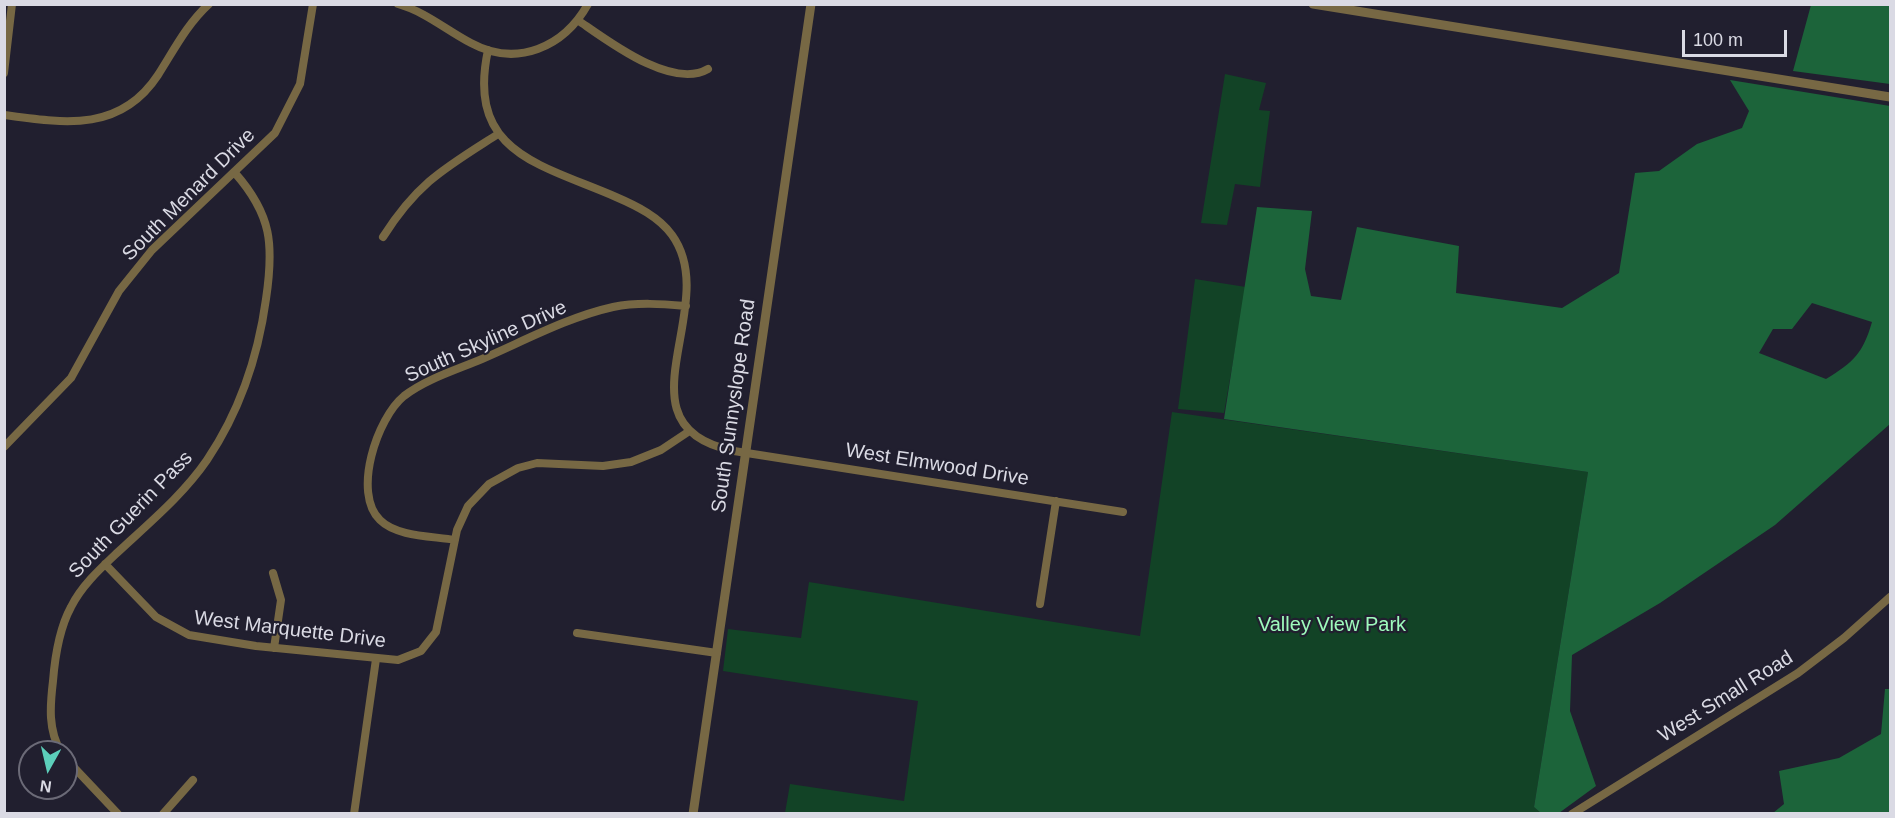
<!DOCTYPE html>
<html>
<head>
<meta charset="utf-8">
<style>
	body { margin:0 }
	#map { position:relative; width:1895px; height:818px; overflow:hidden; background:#211f2f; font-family:Arial,sans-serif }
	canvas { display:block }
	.frame { position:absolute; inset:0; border:6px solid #dadae4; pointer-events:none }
	.north { position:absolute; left:18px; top:740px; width:60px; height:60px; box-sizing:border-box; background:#211f2f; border:2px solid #6b6a77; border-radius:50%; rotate:188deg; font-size:16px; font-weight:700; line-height:24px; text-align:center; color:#dadae4 }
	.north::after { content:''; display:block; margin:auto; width:21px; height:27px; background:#5cceba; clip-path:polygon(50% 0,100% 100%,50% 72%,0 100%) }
	.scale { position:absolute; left:1682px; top:30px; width:105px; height:27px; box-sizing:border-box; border:3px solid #dadae4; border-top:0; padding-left:8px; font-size:18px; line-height:21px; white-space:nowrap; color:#dadae4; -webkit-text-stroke:4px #211f2f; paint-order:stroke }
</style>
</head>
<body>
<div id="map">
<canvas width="1895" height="818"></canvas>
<div class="frame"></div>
<div class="north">N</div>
<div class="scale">100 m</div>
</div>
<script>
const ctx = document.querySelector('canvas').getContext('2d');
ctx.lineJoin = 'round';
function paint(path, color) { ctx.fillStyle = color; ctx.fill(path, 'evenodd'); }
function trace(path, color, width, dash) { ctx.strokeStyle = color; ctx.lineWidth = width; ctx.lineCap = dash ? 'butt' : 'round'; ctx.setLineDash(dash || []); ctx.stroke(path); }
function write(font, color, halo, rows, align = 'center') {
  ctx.font = font + ' Arial,sans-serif'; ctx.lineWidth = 4.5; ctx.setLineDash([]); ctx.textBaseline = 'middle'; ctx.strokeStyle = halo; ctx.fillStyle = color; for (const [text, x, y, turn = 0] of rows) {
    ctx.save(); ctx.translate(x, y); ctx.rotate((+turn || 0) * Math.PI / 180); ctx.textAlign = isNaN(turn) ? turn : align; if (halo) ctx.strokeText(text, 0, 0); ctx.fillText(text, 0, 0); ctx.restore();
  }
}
paint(new Path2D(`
	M1225,74L1266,83L1259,110L1270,111L1260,187L1235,184L1227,225L1201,223Z
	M1195,279L1246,287L1224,413L1178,409Z
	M1172,412L1588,472L1534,807L1541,813H785L790,784L904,801L918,701L723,671L728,629L801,638L809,582L1140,636Z`), '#124326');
paint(new Path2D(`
	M1811,5H1890V84L1793,71Z
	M1730,80L1890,106V424L1775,525L1660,603L1572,655L1570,711L1596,786L1559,813H1541L1534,807L1588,472L1224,419L1257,207L1312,211L1305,269L1311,296L1341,300L1357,227L1459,246L1456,293L1562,308L1619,273L1635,173L1659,171L1697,144L1742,128L1749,111ZM1812,303L1872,322C1863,353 1854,362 1826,379L1759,353L1773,329H1792Z
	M1885,689H1890V813H1773L1784,804L1779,771L1839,758L1881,734Z`), '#1c643a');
trace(new Path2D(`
	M398,4C426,12 446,30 471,43C517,68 564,47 588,4
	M579,21C608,41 672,90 708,69
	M488,50C466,153 540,164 616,197C637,206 659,217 672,235C724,307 611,426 734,451L1123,512
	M4,73L12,4
	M4,115C63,123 120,133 158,75C174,50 187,24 209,4
	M383,237C418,182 445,168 498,134
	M4,447L71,378L119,291L152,250L275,133L300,84L313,4
	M455,540C433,536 397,537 380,520C352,493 377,418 404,396C426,379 456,370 482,359C524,341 568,317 613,307C638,302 662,304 686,306
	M105,564L156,617L189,635L256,646L398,660L421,651L436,632L457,530L468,506L489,484L518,468L537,463L603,466L631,462L661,450L688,432
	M273,573L281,600L274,648
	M1040,604L1056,501
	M577,633L717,653
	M61,752C48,730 50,706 53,681C55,656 59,629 71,607C82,585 101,568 118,552C149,523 183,495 207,460C240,411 258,357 266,299C274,245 272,215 235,173
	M66,759L118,814
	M163,814L193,780
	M354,814L376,659
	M1572,814L1798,673L1844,638L1890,597`), '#776844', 8);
trace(new Path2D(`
	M1313,4L1890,97
	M693,814L811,4`), '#776844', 9);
write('20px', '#dadae4', '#211f2f', [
	["South Menard Drive",189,195,-45],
	["South Skyline Drive",486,342,-24],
	["South Sunnyslope Road",734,406,-82],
	["West Elmwood Drive",937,465,9],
	["South Guerin Pass",131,515,-46],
	["West Marquette Drive",290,630,7],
	["West Small Road",1726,697,-32]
]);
write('20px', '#9efabc', '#211f2f', [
	["Valley View Park",1332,625]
]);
</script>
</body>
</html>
